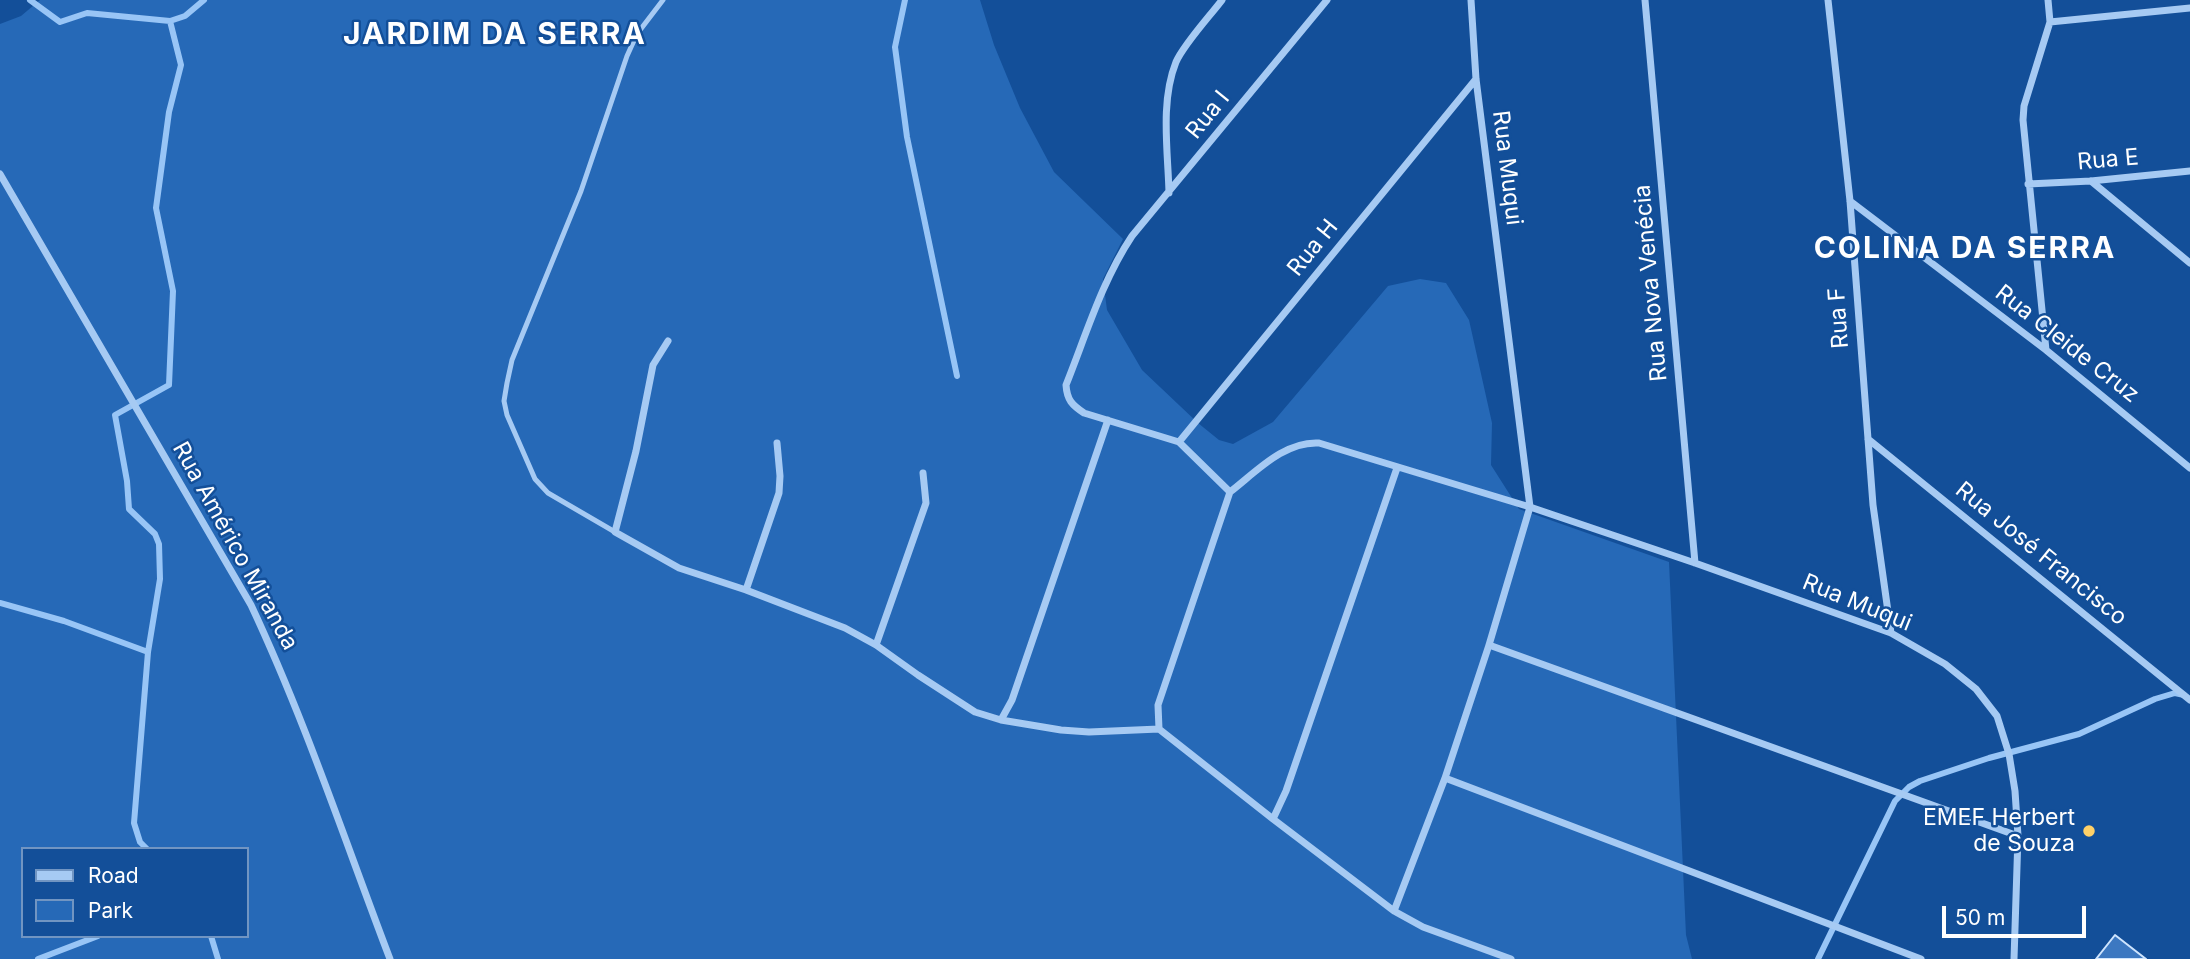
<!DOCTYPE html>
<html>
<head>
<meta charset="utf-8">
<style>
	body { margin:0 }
	#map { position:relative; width:2190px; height:959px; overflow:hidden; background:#134f99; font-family:Inter,sans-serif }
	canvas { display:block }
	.legend { position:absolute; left:21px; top:847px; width:228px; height:91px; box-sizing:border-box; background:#134f99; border:2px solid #7195c2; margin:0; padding:9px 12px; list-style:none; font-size:21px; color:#fff }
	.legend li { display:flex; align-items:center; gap:14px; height:35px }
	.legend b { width:35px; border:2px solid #7195c2 }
	.scale { position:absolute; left:1942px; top:906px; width:144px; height:32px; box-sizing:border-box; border:4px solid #fff; border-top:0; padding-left:9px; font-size:21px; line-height:24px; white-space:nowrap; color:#fff; -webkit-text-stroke:5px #134f99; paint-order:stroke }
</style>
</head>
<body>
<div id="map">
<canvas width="2190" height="959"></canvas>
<ul class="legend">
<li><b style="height:9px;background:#a6caf3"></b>Road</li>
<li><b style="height:19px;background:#2669b7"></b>Park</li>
</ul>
<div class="scale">50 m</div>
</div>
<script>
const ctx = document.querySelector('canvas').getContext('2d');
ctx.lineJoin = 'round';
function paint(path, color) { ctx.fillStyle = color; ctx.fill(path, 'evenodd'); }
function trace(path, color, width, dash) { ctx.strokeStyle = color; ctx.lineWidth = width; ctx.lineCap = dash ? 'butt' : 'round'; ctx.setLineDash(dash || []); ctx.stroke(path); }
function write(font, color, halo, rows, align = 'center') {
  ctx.font = font + ' Inter,sans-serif'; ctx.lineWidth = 5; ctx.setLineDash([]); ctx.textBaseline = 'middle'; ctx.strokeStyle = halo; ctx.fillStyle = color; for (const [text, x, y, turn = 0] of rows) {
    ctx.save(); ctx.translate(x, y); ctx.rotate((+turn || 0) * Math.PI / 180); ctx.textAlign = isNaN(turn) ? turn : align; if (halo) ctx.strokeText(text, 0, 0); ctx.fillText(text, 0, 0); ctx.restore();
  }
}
paint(new Path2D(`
	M40,0H980L994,45L1020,108L1054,172L1123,239L1103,279L1107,310L1142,370L1198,423L1219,440L1233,444L1273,422L1388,286L1420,279L1446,283L1469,320L1492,423L1491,465L1519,509L1669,562L1686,935L1692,959H0V24L21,16ZM23,849H247V936H23Z`), '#2669b7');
trace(new Path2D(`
	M30,0L60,22L87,13L170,21L185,16L204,0
	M905,0L895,47L907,137L957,376
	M0,603L64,621L148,652
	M147,849L140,842L134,823L148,652L160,579L159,544L155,534L129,509L127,481L115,415L169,385L173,291L156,208L169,112L181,65L170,21
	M211,936L218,959
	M38,959L98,936
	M1818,959L1895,801L1909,787L1920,781L1989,758L2079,734L2155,699L2175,693L2184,695`), '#98c5f6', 6);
const building = new Path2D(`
	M2115,935L2146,959H2096Z`);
paint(building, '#3c78c1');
trace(building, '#cee4fd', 2);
trace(new Path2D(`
	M615,532L548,493L535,479L507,415L504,401L507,383L512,360L581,191L627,56L637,34L663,0`), '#a6caf3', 5);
trace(new Path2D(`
	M1327,0L1132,236C1102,281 1086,335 1066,385C1067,400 1072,405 1084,413L1179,442L1230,492C1256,472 1284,441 1319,443L1530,507L1695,563L1891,633L1945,664L1976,689L1997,716L2009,754L2015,791L2018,836L2014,959
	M1471,0L1476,79L1530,507L1489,645L1445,778L1394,911L1423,927L1511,959
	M1645,0L1695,563
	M1828,0L1850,201L1873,505L1891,633
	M2050,22L2190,8
	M0,174L251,605C305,720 345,841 390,959
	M2091,181L2190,263
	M2028,184L2091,181L2190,171
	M1169,193C1168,151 1160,102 1176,62C1184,44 1209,17 1222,0
	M1850,201L2046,350L2190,468
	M668,341L653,365L636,451L615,532L679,568L746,590L845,628L876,645L918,675L975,712L1001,720L1012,700L1108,420
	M2046,350L2023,120L2024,106L2050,22L2048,0
	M1868,439L2190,700
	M1179,442L1476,79
	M1230,492L1158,705L1159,729L1273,819L1286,791L1397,468
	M746,590L779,493L780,476L777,443
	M876,645L926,503L923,473
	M1489,645L2018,836
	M1001,720L1061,730L1089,732L1159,729
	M1445,778L1921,959
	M1273,819L1394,911`), '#a6caf3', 7);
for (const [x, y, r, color] of [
	[2089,831,7,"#ffd168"]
]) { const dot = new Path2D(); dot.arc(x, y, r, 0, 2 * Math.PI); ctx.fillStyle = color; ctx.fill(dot); trace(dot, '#134f99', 2.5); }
write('23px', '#fff', '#134f99', [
	["Rua I",1208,115,-51],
	["Rua E",2108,160,-5],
	["Rua Muqui",1507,168,83],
	["Rua H",1313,248,-51],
	["Rua Nova Venécia",1651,283,-95],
	["Rua F",1839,318,-94],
	["Rua Cleide Cruz",2067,344,38],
	["Rua Américo Miranda",235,546,61],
	["Rua José Francisco",2041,554,39],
	["Rua Muqui",1857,603,22]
]);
write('23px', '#fff', '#134f99', [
	["EMEF Herbert",2075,818],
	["de Souza",2075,844]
], 'right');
ctx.letterSpacing = '2px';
write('bold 30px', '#fff', '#134f99', [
	["JARDIM DA SERRA",495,35],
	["COLINA DA SERRA",1965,249]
]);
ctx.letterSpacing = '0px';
</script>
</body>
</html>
